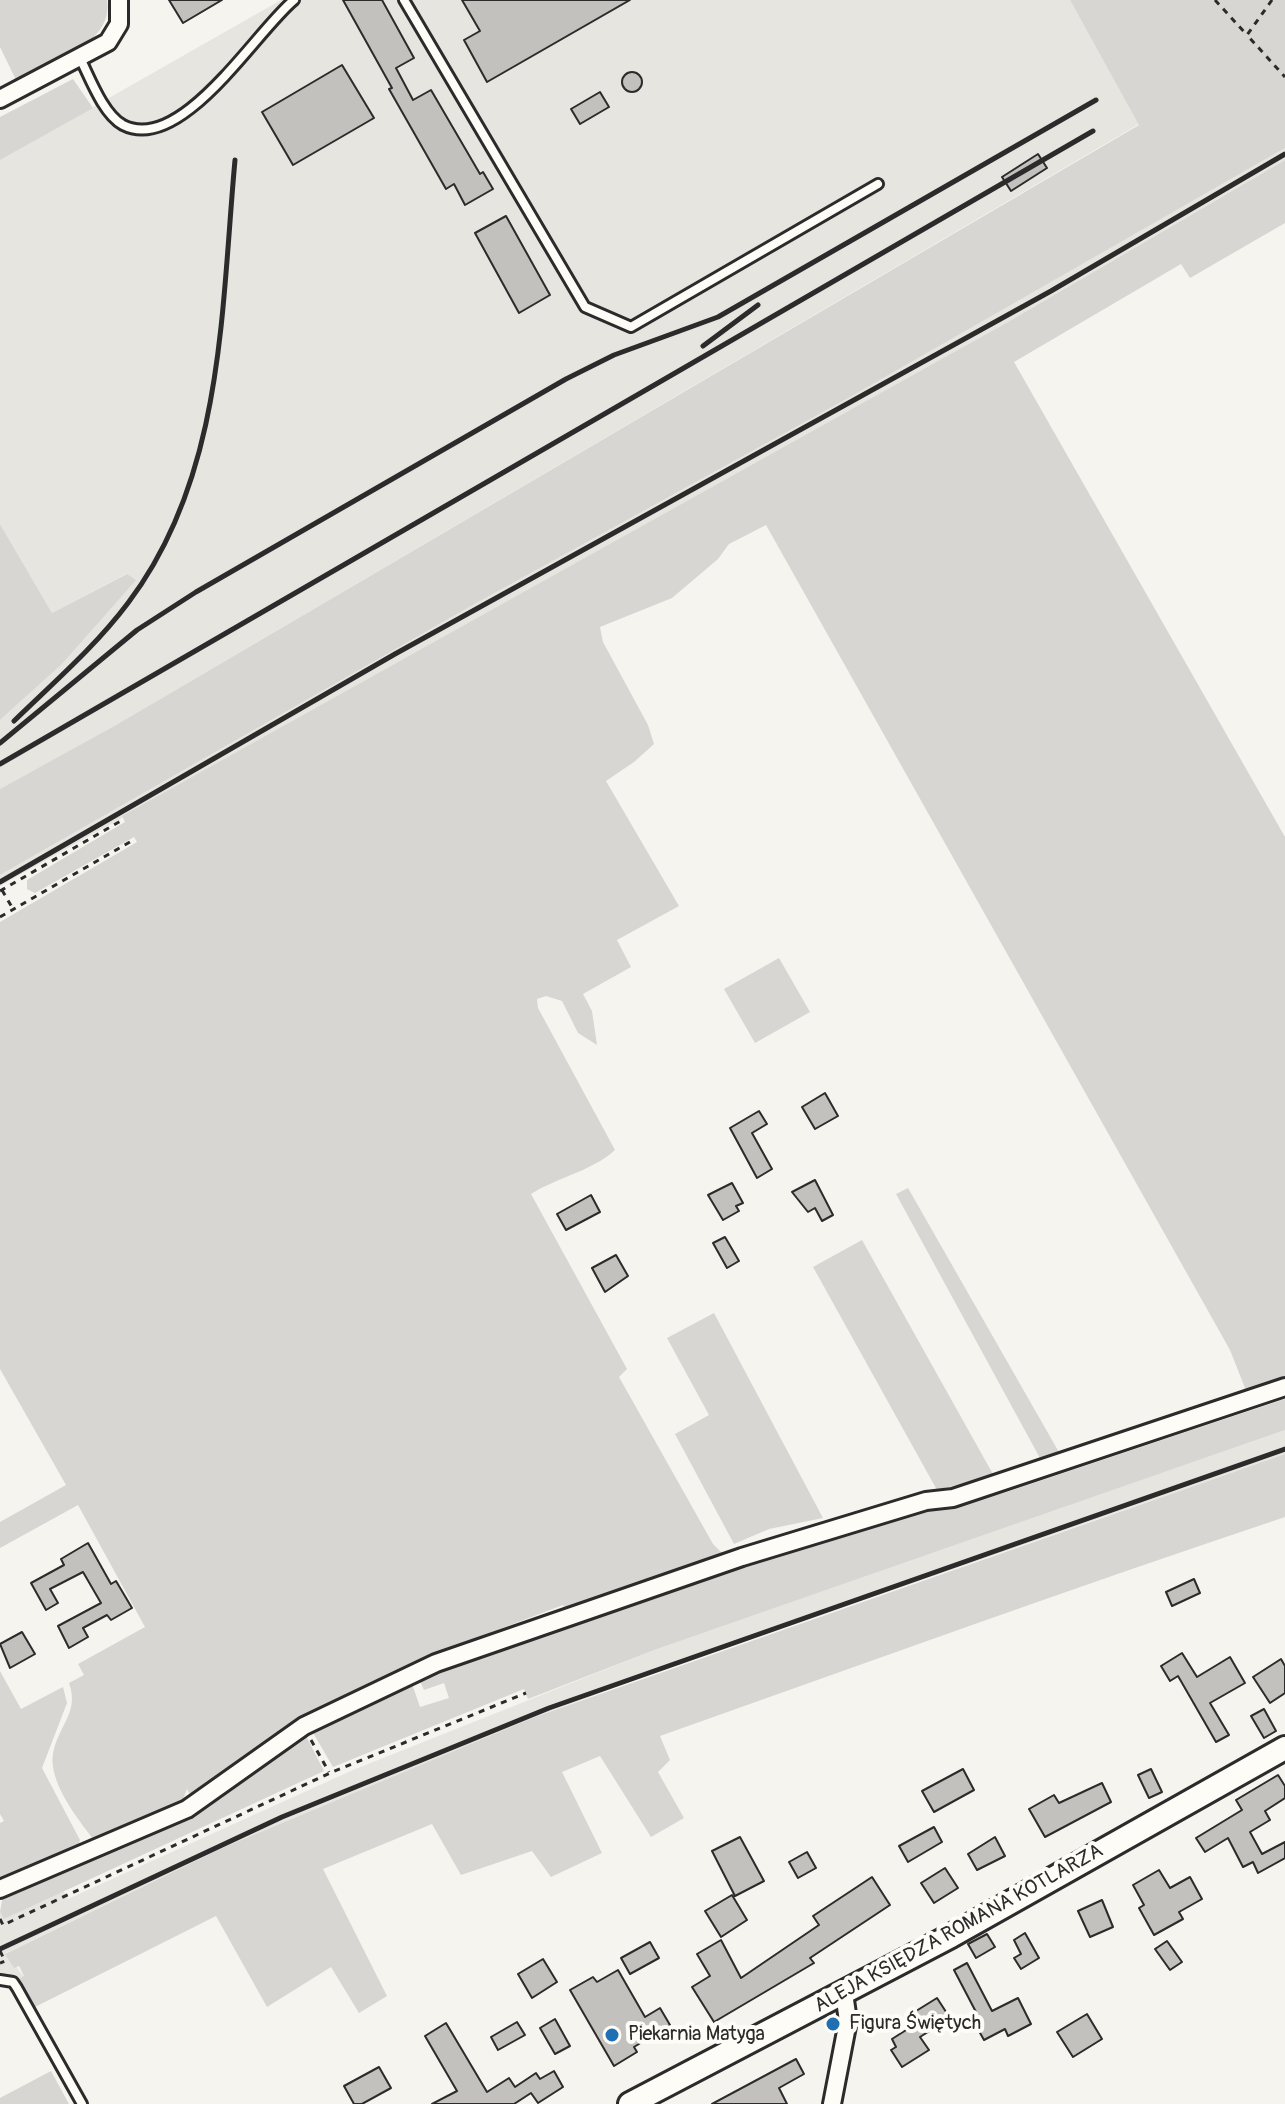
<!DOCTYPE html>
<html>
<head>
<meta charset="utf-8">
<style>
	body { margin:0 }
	canvas { display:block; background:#f5f4ef }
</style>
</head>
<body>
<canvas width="1285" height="2104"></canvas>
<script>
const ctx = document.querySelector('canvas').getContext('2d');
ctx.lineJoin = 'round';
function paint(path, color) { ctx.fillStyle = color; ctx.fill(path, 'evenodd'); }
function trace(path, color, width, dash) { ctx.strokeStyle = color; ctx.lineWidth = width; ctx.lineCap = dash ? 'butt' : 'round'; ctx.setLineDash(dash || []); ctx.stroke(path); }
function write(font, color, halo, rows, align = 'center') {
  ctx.font = font + ' Pangolin,sans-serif'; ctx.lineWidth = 8; ctx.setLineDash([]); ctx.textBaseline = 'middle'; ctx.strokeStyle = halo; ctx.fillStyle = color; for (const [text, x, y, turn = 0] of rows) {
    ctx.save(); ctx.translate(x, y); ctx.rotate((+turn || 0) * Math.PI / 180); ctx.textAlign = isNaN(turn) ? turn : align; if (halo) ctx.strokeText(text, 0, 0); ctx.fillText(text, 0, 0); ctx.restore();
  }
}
paint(new Path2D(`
	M281,0H1070L1139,124L116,725L0,789V720L62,664L135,580L126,574L52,613L0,524V160Z
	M1285,148V160L1008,322L0,886V875L471,606L852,396Z
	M1285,1430V1454L660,1671L535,1717L220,1849L6,1953L24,1977L0,1985V1912L4,1919L63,1890L68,1899L353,1770L657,1649Z`), '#e6e5e0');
paint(new Path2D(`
	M0,0H107C114,45 48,64 16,80L0,47Z
	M1070,0H1285V148L852,396L471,606L0,875V789L116,725L1139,125Z
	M73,79L93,108L0,160V117Z
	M1285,160V223L1190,278L1181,264L1014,362L1285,837V1381L1247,1393L1230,1350L766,525L729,544L718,559L672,598L600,627L603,642L648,725L654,744L634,762L606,781L679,906L617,940L631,967L583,994L592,1011L597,1045L578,1033L562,1001L546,996L537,999L538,1008L615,1150C592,1171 558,1177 531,1194L627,1369L619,1377L713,1544L724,1555L566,1609L563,1605C462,1644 343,1686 254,1749C233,1764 214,1783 192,1799L187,1789L182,1802L174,1808L94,1840C77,1818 45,1778 54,1749C61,1723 79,1711 69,1683L84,1675L78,1664L145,1627L78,1505L0,1548V1522L66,1485L0,1369V922L137,842L134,837L35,893L27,889V880L125,822L122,816L1008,322Z
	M0,524L52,613L127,574L136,580L62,664L0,720Z
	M779,958L810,1012L755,1043L724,989Z
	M908,1188L1060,1454L1041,1460L896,1194Z
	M862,1240L994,1476L937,1490L813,1267Z
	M714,1313L823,1518L769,1529L734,1544L675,1434L709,1415L667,1338Z
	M1285,1399V1430L657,1649L528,1699L524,1689L333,1767L312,1731V1727L411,1681L420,1707L449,1698L444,1683L424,1690L419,1679L746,1563L877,1523L1004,1493Z
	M1285,1454V1517C1076,1587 868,1662 660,1736L670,1760L658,1772L684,1818L651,1837L600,1756L562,1772L602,1853L551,1877L532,1851L461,1875L432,1824L323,1869L387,1996L359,2013L331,1967L267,2007L216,1916L35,2007L19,1979L24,1976L19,1966L14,1968L5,1954L220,1849L535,1717Z
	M0,1671L21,1709L63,1687L67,1703L42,1768L80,1840L78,1847L0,1886V1823L4,1821L0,1814Z
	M304,1732L324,1771L4,1919L0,1912L3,1895L146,1837L192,1814Z
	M51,2071L69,2104H0V2098Z`), '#d7d6d2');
const building = new Path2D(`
	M169,0H222L183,23Z
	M343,0H382L414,58L396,68L413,100L431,90L480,174L483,172L493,189L465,205L454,184L446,189L389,89L392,88Z
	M462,0H630L487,82L464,40L480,31Z
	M342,65L374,118L293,165L262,112Z
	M622 82a10 10 0 1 1 20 0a10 10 0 1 1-20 0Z
	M600,92L609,107L580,124L571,109Z
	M1038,154L1047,168L1011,191L1002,177Z
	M506,216L550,295L519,313L475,233Z
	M825,1093L838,1116L815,1129L802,1107Z
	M759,1111L767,1124L752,1133L772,1169L757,1178L730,1128Z
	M815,1180L833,1215L822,1221L815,1208L808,1212L792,1192Z
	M732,1183L743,1203L736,1206L739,1211L723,1220L708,1195Z
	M591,1195L600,1212L566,1230L557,1214Z
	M725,1237L739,1261L727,1268L713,1243Z
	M616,1255L628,1276L605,1292L592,1268Z
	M88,1543L111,1584L116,1581L132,1608L111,1620L107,1615L83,1628L88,1637L69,1648L58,1626L101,1603L83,1572L50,1589L58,1603L46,1610L31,1583L64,1565L61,1559Z
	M1194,1579L1200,1593L1172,1606L1166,1592Z
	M22,1632L35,1654L10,1668L0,1644Z
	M1182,1653L1197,1677L1230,1657L1245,1683L1210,1703L1229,1735L1216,1742L1178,1676L1170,1681L1161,1666Z
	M1281,1659L1285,1666V1693L1270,1703L1253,1677Z
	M1264,1709L1276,1731L1264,1738L1251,1716Z
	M963,1769L974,1790L934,1812L922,1791Z
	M1151,1769L1162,1792L1149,1798L1138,1775Z
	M1278,1775L1285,1786V1798L1265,1811L1270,1820L1250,1832L1262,1854L1285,1842V1858L1258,1873L1253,1862L1243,1867L1228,1838L1205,1852L1196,1838L1242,1810L1236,1800Z
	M1102,1783L1111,1802L1045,1837L1029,1809L1054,1795L1059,1803Z
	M934,1827L942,1842L908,1862L899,1846Z
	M740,1837L764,1881L735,1896L712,1851Z
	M995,1837L1005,1856L977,1870L968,1854Z
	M807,1852L816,1868L798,1878L789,1862Z
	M945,1868L958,1888L934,1903L921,1883Z
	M1159,1870L1170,1888L1190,1877L1202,1899L1179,1912L1183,1919L1154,1935L1139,1908L1144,1905L1133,1885Z
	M872,1877L890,1905L810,1958L814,1963L714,2022L692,1987L710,1976L697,1954L721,1940L741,1978L819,1925L813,1916Z
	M732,1895L747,1920L721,1937L705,1911Z
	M1102,1900L1113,1927L1090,1937L1078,1911Z
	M1025,1933L1039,1958L1021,1969L1014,1958L1021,1954L1014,1940Z
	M987,1934L995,1947L976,1958L968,1944Z
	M1167,1941L1182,1962L1170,1970L1155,1949Z
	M650,1942L659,1958L630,1974L621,1958Z
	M543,1959L557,1982L532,1998L518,1974Z
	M967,1963L992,2011L1018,1998L1031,2024L1008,2036L1005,2029L984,2040L970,2015L976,2012L954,1970Z
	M618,1970L645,2017L660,2008L670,2025L634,2047L637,2052L614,2066L570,1990L593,1977L597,1982Z
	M937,1998L950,2018L920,2037L929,2050L902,2067L891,2050L896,2047L892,2039L914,2025L908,2016Z
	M1087,2014L1102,2039L1073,2057L1057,2032Z
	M555,2019L570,2046L555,2054L540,2028Z
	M517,2022L525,2035L498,2050L491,2037Z
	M446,2023L487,2092L509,2078L515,2087L536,2073L540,2079L554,2071L563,2087L538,2103L531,2093L514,2104H432L457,2091L425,2036Z
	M796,2059L804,2074L779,2088L787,2104H712Z
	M379,2067L391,2088L362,2104H354L344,2086Z`);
paint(building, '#c2c1be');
trace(building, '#2b2b2b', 2);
const lane = new Path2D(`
	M404,0L585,307L631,327L878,184
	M80,58C90,78 103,114 123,125C181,155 256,31 294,0
	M0,1980L13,1982L17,1988L82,2104`);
const street = new Path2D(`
	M0,99L108,42L119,24V0
	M0,1889L187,1809L304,1726L436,1663L742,1557L926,1501L953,1498L1285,1387
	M832,2104L848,2021L844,1993`);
const secondary = new Path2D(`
	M630,2104L951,1936L1285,1748`);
trace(lane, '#2b2b2b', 14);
trace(street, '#2b2b2b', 22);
trace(secondary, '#2b2b2b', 28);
trace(new Path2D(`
	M1215,0L1247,35
	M1272,0L1247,35L1285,77
	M2,890L13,909
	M0,891L124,819
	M0,917L135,839
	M311,1740L329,1772
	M0,1919L3,1925L330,1773L526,1693
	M0,1951L5,1961L0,1963`), '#2b2b2b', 3, [6, 6]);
trace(lane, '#fdfcf7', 8);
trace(street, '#fdfcf7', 16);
trace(secondary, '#fdfcf7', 22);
trace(new Path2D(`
	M703,346L758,305
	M14,721C53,683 95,647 128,603C224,476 221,312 235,160
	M0,743L137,630L196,592L566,379L614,355L718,317L1096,100
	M0,764L1093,131
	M0,882L395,654L1051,291L1285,154
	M0,1949L282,1817L549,1708L1285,1449`), '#2b2b2b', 5);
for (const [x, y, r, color] of [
	[833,2024,8,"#1f6fb2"],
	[612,2035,8,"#1f6fb2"]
]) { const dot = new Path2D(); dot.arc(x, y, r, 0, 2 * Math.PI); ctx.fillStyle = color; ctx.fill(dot); trace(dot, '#fdfcf7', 3); }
write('20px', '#2b2b2b', '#fdfcf7', [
	["ALEJA KSIĘDZA ROMANA KOTLARZA",959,1929,-29]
]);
write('20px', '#2b2b2b', '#fdfcf7', [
	["Figura Świętych",849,2024],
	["Piekarnia Matyga",628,2035]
], 'left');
</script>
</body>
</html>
